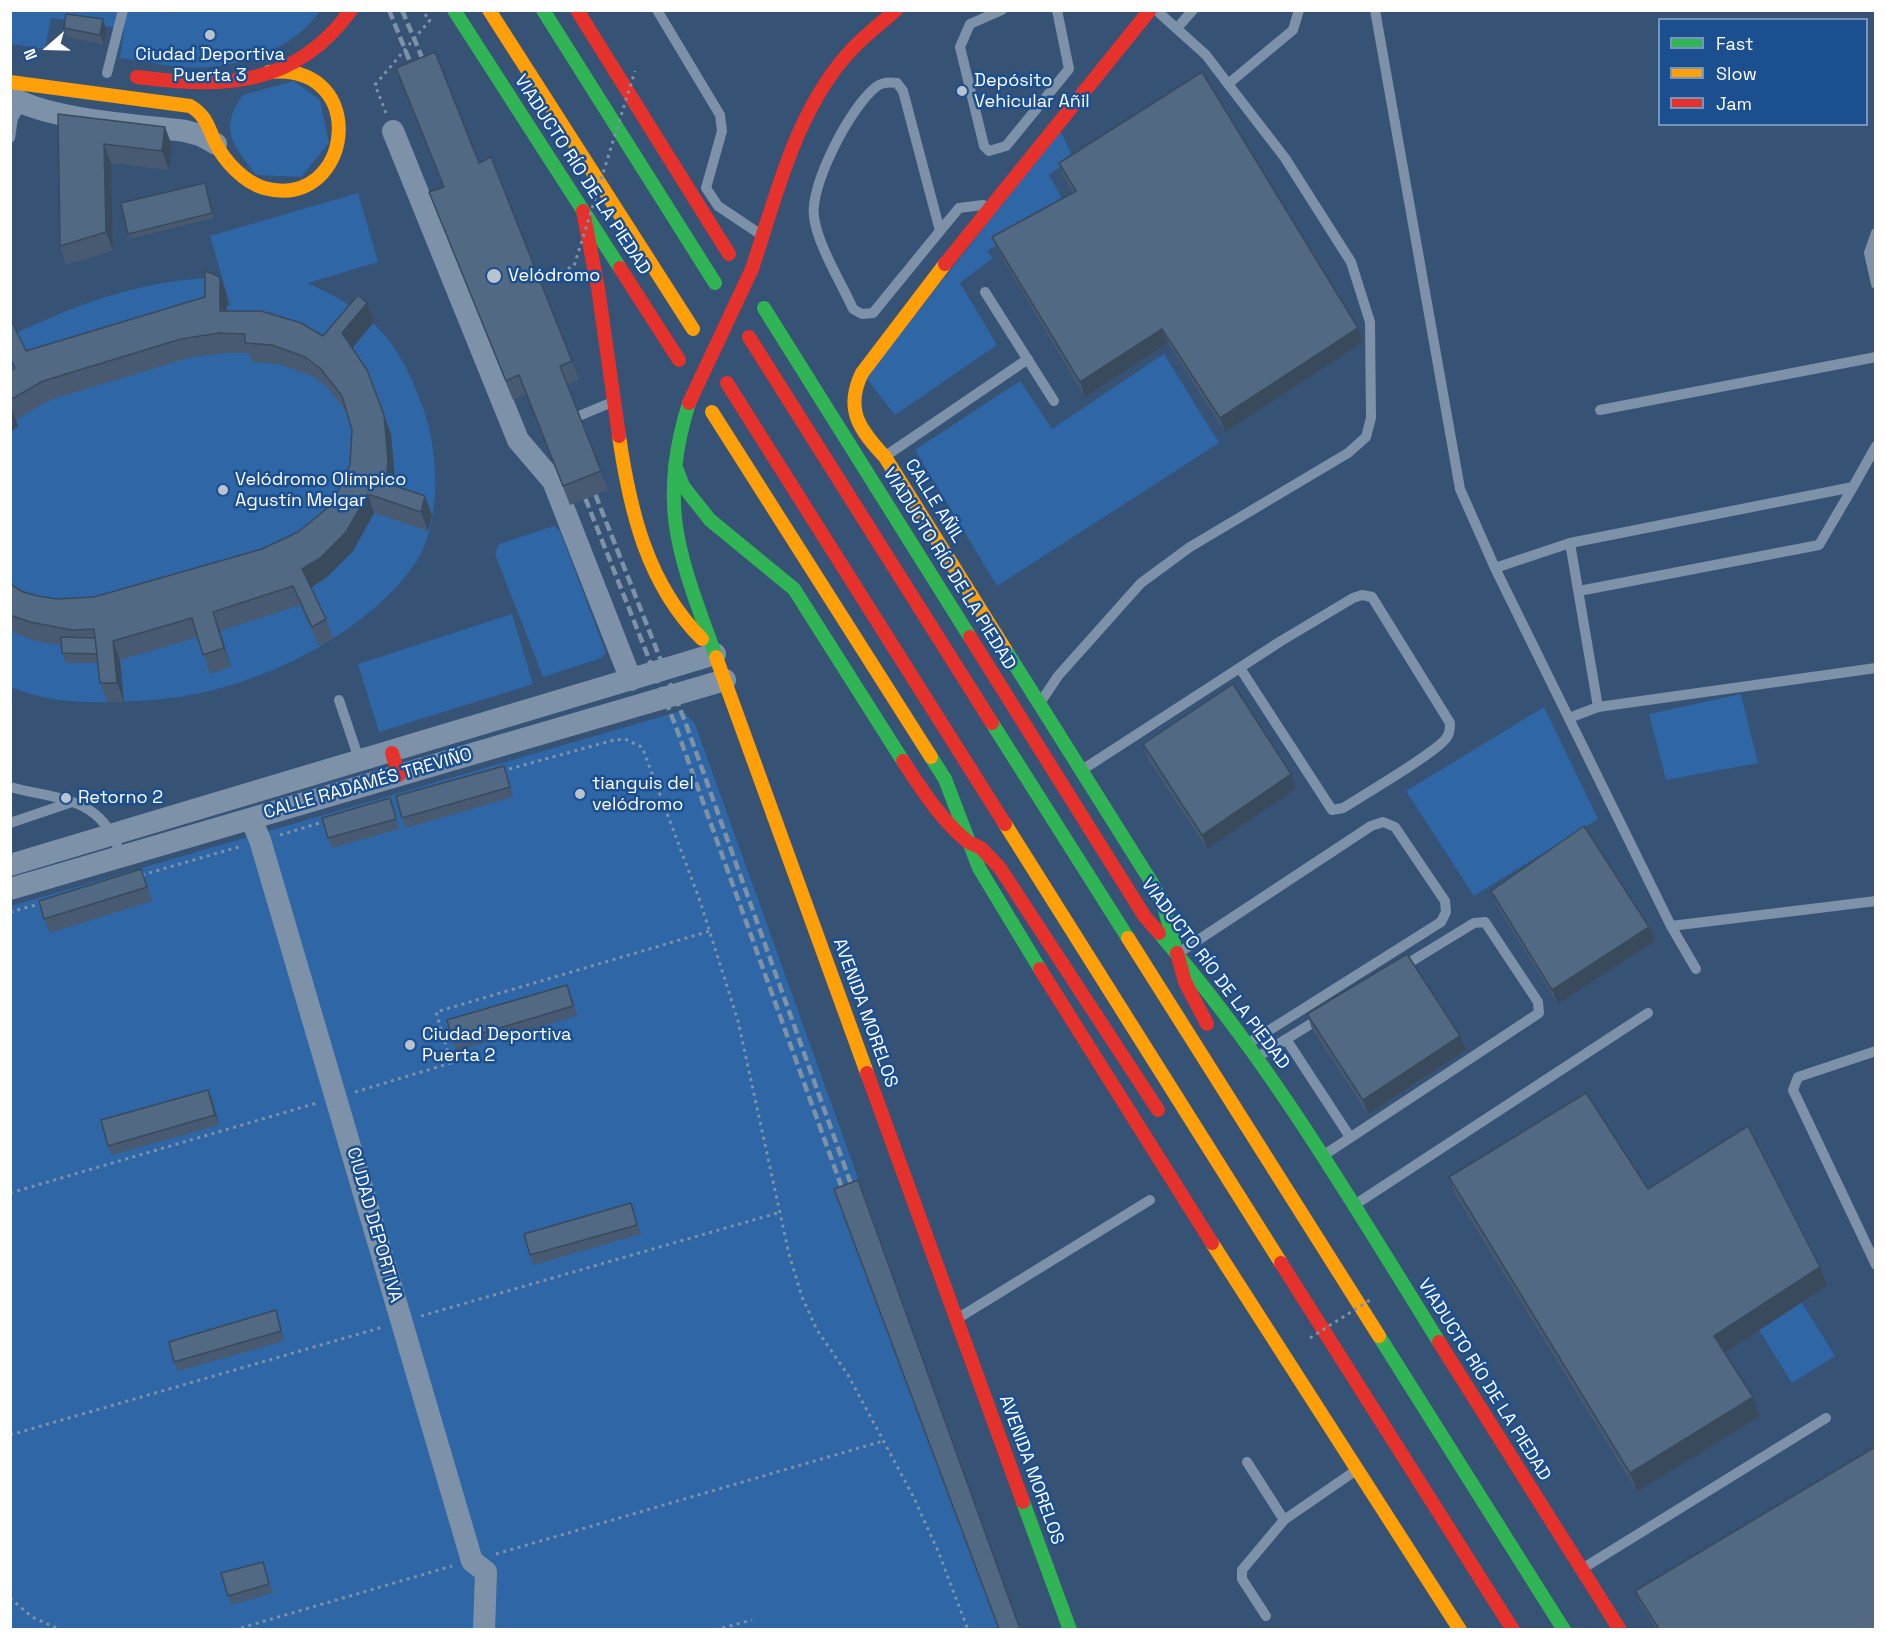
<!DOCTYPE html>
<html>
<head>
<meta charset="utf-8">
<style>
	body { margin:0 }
	#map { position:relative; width:1886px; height:1640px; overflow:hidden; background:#365274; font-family:"Space Grotesk",sans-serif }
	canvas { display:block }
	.frame { position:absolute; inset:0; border:12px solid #fff; pointer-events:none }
	.legend { position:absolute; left:1658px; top:18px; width:210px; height:108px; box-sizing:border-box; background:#1b4f8f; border:2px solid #7695bc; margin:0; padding:8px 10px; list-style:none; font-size:18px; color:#fff }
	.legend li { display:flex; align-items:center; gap:12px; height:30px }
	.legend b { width:30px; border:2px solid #7695bc }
	.north { position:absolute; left:18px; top:18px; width:60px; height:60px; -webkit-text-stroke:4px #1b4f8f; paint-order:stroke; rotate:250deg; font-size:16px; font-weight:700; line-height:24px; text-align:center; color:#fff }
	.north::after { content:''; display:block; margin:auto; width:21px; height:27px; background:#fff; clip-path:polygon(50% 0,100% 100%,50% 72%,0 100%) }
</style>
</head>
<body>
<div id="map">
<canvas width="1886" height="1640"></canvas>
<div class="frame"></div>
<ul class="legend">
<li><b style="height:8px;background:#30b455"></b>Fast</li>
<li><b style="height:8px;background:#ff9f0a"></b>Slow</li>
<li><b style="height:8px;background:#e5322d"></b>Jam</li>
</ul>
<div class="north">N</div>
</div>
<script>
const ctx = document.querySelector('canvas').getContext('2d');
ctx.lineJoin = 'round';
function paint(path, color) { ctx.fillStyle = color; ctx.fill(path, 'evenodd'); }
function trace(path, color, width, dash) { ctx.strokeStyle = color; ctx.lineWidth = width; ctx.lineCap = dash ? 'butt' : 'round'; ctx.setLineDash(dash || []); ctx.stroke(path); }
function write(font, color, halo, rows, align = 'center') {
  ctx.font = font + ' "Space Grotesk",sans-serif'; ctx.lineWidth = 5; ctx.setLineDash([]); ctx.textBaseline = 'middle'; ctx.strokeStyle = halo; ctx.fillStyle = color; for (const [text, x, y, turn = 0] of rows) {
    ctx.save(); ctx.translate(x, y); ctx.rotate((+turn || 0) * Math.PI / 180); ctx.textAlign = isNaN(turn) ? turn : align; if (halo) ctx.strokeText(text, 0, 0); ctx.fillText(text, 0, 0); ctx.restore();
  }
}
paint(new Path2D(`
	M11,11H320C296,46 249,64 208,67C180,70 148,61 120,58L124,29L51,18L45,49L11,44Z
	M294,81L320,100L329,143L301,177L256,175C235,146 217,131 243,95Z
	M1060,130L1073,158L1049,175L1065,204L987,251L993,258L960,283L997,345L895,415L866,378Z
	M358,193L378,262L308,283C374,314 398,338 423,408C439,450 442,523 416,562C369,631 270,681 190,695C164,700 139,701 113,702C78,703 43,701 11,687L10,336C75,305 138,281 210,278L212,290L227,296V306L230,305L210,236Z
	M1164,354L1219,443L997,586L915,450L1020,381L1052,429Z
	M554,526L560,531L606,653L601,658L543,677L495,554L499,544Z
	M512,614L533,684L379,732L358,664Z
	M1741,694L1758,763L1666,780L1649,714Z
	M1544,707L1598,819L1474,896L1406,791Z
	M677,712L685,713L695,724L1020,1629H11V906Z
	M1799,1298L1835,1356L1792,1383L1756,1325Z`), '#2f66a5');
trace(new Path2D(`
	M386,113L375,85L430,20L421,10
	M502,771L614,740L625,739L642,747L700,901L738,1021L789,1254L802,1297L817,1330L848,1375L913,1496L938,1551L968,1630
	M280,835L326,821
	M142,875L242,846
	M10,912L43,903
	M355,1092L451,1063L436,1012L710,931
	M10,1193L317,1103
	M421,1316L781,1212
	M10,1435L383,1327
	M496,1554L883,1441
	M10,1598L32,1617L61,1630
	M234,1630L452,1566
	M715,1630L752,1620`), '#7d92a8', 3, [3, 4.5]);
trace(new Path2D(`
	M657,10L720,115L722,131L706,188L718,206L760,234
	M1002,10L970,24L960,47L984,146L989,151L1006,146L1069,69L1057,10
	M1375,10L1460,489L1495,568L1671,926L1696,969
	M1178,27L1193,10
	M107,73L123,10
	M1228,84L1293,30L1299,10
	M10,138L13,118L22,104
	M940,231L873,313L862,314L853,309C841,282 818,246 814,217C809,186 851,106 876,87C882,82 889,82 897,83L903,91L940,231L959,208L983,205
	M1876,233L1869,253L1876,284
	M985,292L1054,401
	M1600,410L1876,357
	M579,416L610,403
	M887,455L1028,359
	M1570,543L1853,487L1876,446
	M1495,568L1570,543L1598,707
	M1579,591L1819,545L1853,487
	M339,700L360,762
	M1042,700L1058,676L1141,583L1190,547L1348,453L1366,437L1371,418L1370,322L1351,262L1285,158L1228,84L1206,55L1156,10
	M1569,718L1598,707L1876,668
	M1082,770L1281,641L1353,598L1362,595L1372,597L1450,723C1450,728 1450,733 1447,737C1439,751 1362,796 1343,808L1332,810L1240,668
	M10,787C63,801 103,796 121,857
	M10,823L72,802
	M1671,926L1876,901
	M1180,952L1371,826L1383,822L1395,827L1445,901L1446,912L1441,922L1249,1043
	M1286,1039L1350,1137
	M1876,1051L1798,1077L1793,1090L1876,1265
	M1259,1056L1322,1017
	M1324,1155L1539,1013L1538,1002L1485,922L1474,923L1402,967
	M1356,1204L1648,1013
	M960,1317L1150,1200
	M1247,1462L1284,1520L1355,1471
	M1585,1567L1826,1418
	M1266,1616L1242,1579V1570L1284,1520`), '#7d92a8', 10);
trace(new Path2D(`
	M10,96C46,120 139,125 185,131L200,135L216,144
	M393,131L518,440L553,481L631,680
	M251,819L260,840L472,1561L486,1572L484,1630
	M10,865L715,654
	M10,889L725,680`), '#7d92a8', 22);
trace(new Path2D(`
	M454,10L620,268
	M543,10L715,283
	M764,308L970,637
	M689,403C656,508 681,559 716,657
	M675,465L683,486L710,520L794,589L903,761
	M1005,649L1152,883L1163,903L1175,947
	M992,723L1128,938
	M931,757L945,779L979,868L1040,969
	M1159,933C1268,1058 1352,1202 1439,1342
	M1379,1336L1564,1630
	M1023,1502L1070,1630`), '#30b455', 14);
trace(new Path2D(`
	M489,10L693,329
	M10,82L190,106C206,115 208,127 215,142C224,161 244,182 264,188C353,212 372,62 269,72
	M945,264L862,373C844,410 860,430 885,457L1005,649
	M712,412L931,757
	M619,436C630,511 647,584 702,639
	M716,657L867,1073
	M1005,824L1281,1263
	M1128,938L1379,1336
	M1212,1243L1460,1630`), '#ff9f0a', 14);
trace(new Path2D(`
	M577,10L729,254
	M137,77C223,88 295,88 351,10
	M583,211L598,288L619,436
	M945,264L1150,10
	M620,268L679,360
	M752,269C775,200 793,122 840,63C856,43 876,27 896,10
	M749,337L992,723
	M727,383L1005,824
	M970,637L1145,917L1159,933
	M392,753L399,775
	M903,761C923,791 940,819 968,842
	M968,842L981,848L1000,868L1158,1110
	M1177,953L1185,982L1207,1024
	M1040,969L1212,1243
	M867,1073L1023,1502
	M1281,1263L1513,1630
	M1439,1342L1620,1630`), '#e5322d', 14);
trace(new Path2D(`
	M389,10L417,79
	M402,10L429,74
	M590,481L686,724L856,1198
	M580,485L676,727L847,1202`), '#7e92a7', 4.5, [10, 4.5]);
trace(new Path2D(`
	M540,280L574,266L635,71
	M1310,1338L1370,1300`), '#7d92a8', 3, [3, 4.5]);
trace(new Path2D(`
	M689,403L752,269`), '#e5322d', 14);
paint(new Path2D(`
	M168,10H182L169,14Z
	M64,28L106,29L104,45L67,37Z
	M396,68L479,163L572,361L579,380L567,385L608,490L570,505L526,394L513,400L429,192L443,187Z
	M58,114L172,146L169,170L111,163L113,251L66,265L60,246Z
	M1059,163L1358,328L1363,342L1225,432L1168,343L1085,397L998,251L992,237L1073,192L1064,177Z
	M205,183L214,218L130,239L128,234Z
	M227,296V311L323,336L367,303L374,322L352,348L391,434L395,480L394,486L425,496L432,516L428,531L374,513L353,551L327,577L311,588L326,619L333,639L319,646L300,605L220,631L231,667L210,674L198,637L120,660L124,702H107L100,683L98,663H66L62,653V646L36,641L15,633L10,630V584L23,592L38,596L57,599L94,597L262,549L298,532L324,511L336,496L350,465L352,430L347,413L327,387L312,376L279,364L252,362L249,353H226L188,358L50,400L16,420L18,426L10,433V372L14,369L10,360V318L26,351Z
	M1143,744L1291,774L1296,789L1207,849L1148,759Z
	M504,766L513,797L406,828L402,818Z
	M393,808L399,829L332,848L328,838Z
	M147,884L152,901L50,933L44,919Z
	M1491,891L1655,941L1558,1004L1497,906Z
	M571,994L577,1016L457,1051L453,1042Z
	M1307,1014L1460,1036L1466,1050L1368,1114L1312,1029Z
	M212,1099L219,1125L112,1155L108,1146Z
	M1449,1177L1648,1189L1820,1267L1827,1286L1724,1353L1753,1397L1760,1416L1637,1492L1456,1196Z
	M631,1203L641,1234L533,1265L530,1255Z
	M279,1320L284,1341L178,1371L174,1362Z
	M266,1571L273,1593L231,1605L228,1596Z
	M1635,1591L1875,1629H1656L1641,1605Z`), '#475a72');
paint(new Path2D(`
	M103,19L106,29L104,45L100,35Z
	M165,127L172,146L169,170L162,151Z
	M104,144L111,163L113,251L106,232Z
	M220,277L227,296V330L220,311Z
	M367,303L374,322L349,352L342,333Z
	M1358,328L1363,342L1225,432L1220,418Z
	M1162,329L1168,343L1085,397L1080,382Z
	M11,407L18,426L10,433V408Z
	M384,415L391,434L395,480L393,502L386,483Z
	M368,494L374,513L353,551L327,577L309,589L302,569Z
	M425,496L432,516L428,531L421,512Z
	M213,612L220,631L231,667L224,648Z
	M113,641L120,660L124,702L117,683Z
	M1291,774L1296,789L1207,849L1202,835Z
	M1649,927L1655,941L1558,1004L1552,990Z
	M1460,1036L1466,1050L1368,1114L1363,1100Z
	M208,1090L212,1099L219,1125L215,1115Z
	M1820,1267L1827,1286L1721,1355L1714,1336Z
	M276,1310L279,1320L284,1341L281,1331Z
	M1753,1397L1760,1416L1637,1492L1630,1473Z`), '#394a5c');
const building = new Path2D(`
	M66,14L103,19L100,35L64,28Z
	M435,52L479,163L491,157L572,361L560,366L601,471L563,486L519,375L506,381L429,192L444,187L396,68Z
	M1202,72L1358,328L1220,418L1162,329L1080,382L992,237L1076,191L1059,163Z
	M58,114L165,127L162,151L104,144L106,232L60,246Z
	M205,183L212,213L128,234L121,203Z
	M205,271L220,277V311H261L301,323L323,336L358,295L367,303L342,333L367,370L384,415L388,461L386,483L425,496L421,512L368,494L346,532L320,558L302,569L326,619L312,627L293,586L213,612L224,648L203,655L192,618L113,641L117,683H100L94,629L72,630L30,622L10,615V584L23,592L38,596L57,599L94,597L262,549L298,532L324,511L336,496L350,465L352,430L342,396L320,368L305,357L272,345L245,343V334L219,333L181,339L43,381L10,400V372L15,368L10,357V318L26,351L205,297Z
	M61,637L95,638L97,654L62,653Z
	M1233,684L1291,774L1202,835L1143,744Z
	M504,766L510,787L402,818L396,796Z
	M390,798L396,819L328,838L322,818Z
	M1584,826L1649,927L1552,990L1491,891Z
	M141,869L147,887L44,919L39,901Z
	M1407,954L1460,1036L1363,1100L1307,1014Z
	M567,985L573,1006L453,1042L447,1020Z
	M208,1090L215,1115L108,1146L101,1120Z
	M1586,1093L1648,1189L1748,1126L1820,1267L1714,1336L1753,1397L1630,1473L1449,1177Z
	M858,1180L1020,1629H999L834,1189Z
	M631,1203L637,1225L530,1255L524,1234Z
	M276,1310L281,1331L174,1362L169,1342Z
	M1875,1447V1629H1659L1635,1591Z
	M263,1562L269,1584L228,1596L221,1573Z`);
paint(building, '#526984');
trace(building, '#394a5c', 1.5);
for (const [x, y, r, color] of [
	[210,35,6,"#b9c2ce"],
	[962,91,6,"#b9c2ce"],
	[494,276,8,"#b9c2ce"],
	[223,490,6,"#b9c2ce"],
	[580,794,6,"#b9c2ce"],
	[66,798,6,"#b9c2ce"],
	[410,1045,6,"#b9c2ce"]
]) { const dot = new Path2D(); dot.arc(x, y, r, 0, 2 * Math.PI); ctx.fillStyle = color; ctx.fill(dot); trace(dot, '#1b4f8f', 2); }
write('18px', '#fff', '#1b4f8f', [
	["Ciudad Deportiva",210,55,"center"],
	["Puerta 3",210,76,"center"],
	["Depósito",974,81],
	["Vehicular Añil",974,102],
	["Velódromo",508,276],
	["Velódromo Olímpico",235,480],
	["Agustín Melgar",235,501],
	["tianguis del",592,784],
	["velódromo",592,805],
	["Retorno 2",78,798],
	["Ciudad Deportiva",422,1035],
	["Puerta 2",422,1056]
], 'left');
write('18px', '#fff', '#1b4f8f', [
	["VIADUCTO RÍO DE LA PIEDAD",582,175,57],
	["CALLE AÑIL",934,501,58],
	["VIADUCTO RÍO DE LA PIEDAD",949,569,58],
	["CALLE RADAMÉS TREVIÑO",368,784,-16],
	["VIADUCTO RÍO DE LA PIEDAD",1215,974,53],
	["AVENIDA MORELOS",865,1013,70],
	["CIUDAD DEPORTIVA",374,1225,74],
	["VIADUCTO RÍO DE LA PIEDAD",1484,1380,58],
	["AVENIDA MORELOS",1031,1470,70]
]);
</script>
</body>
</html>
